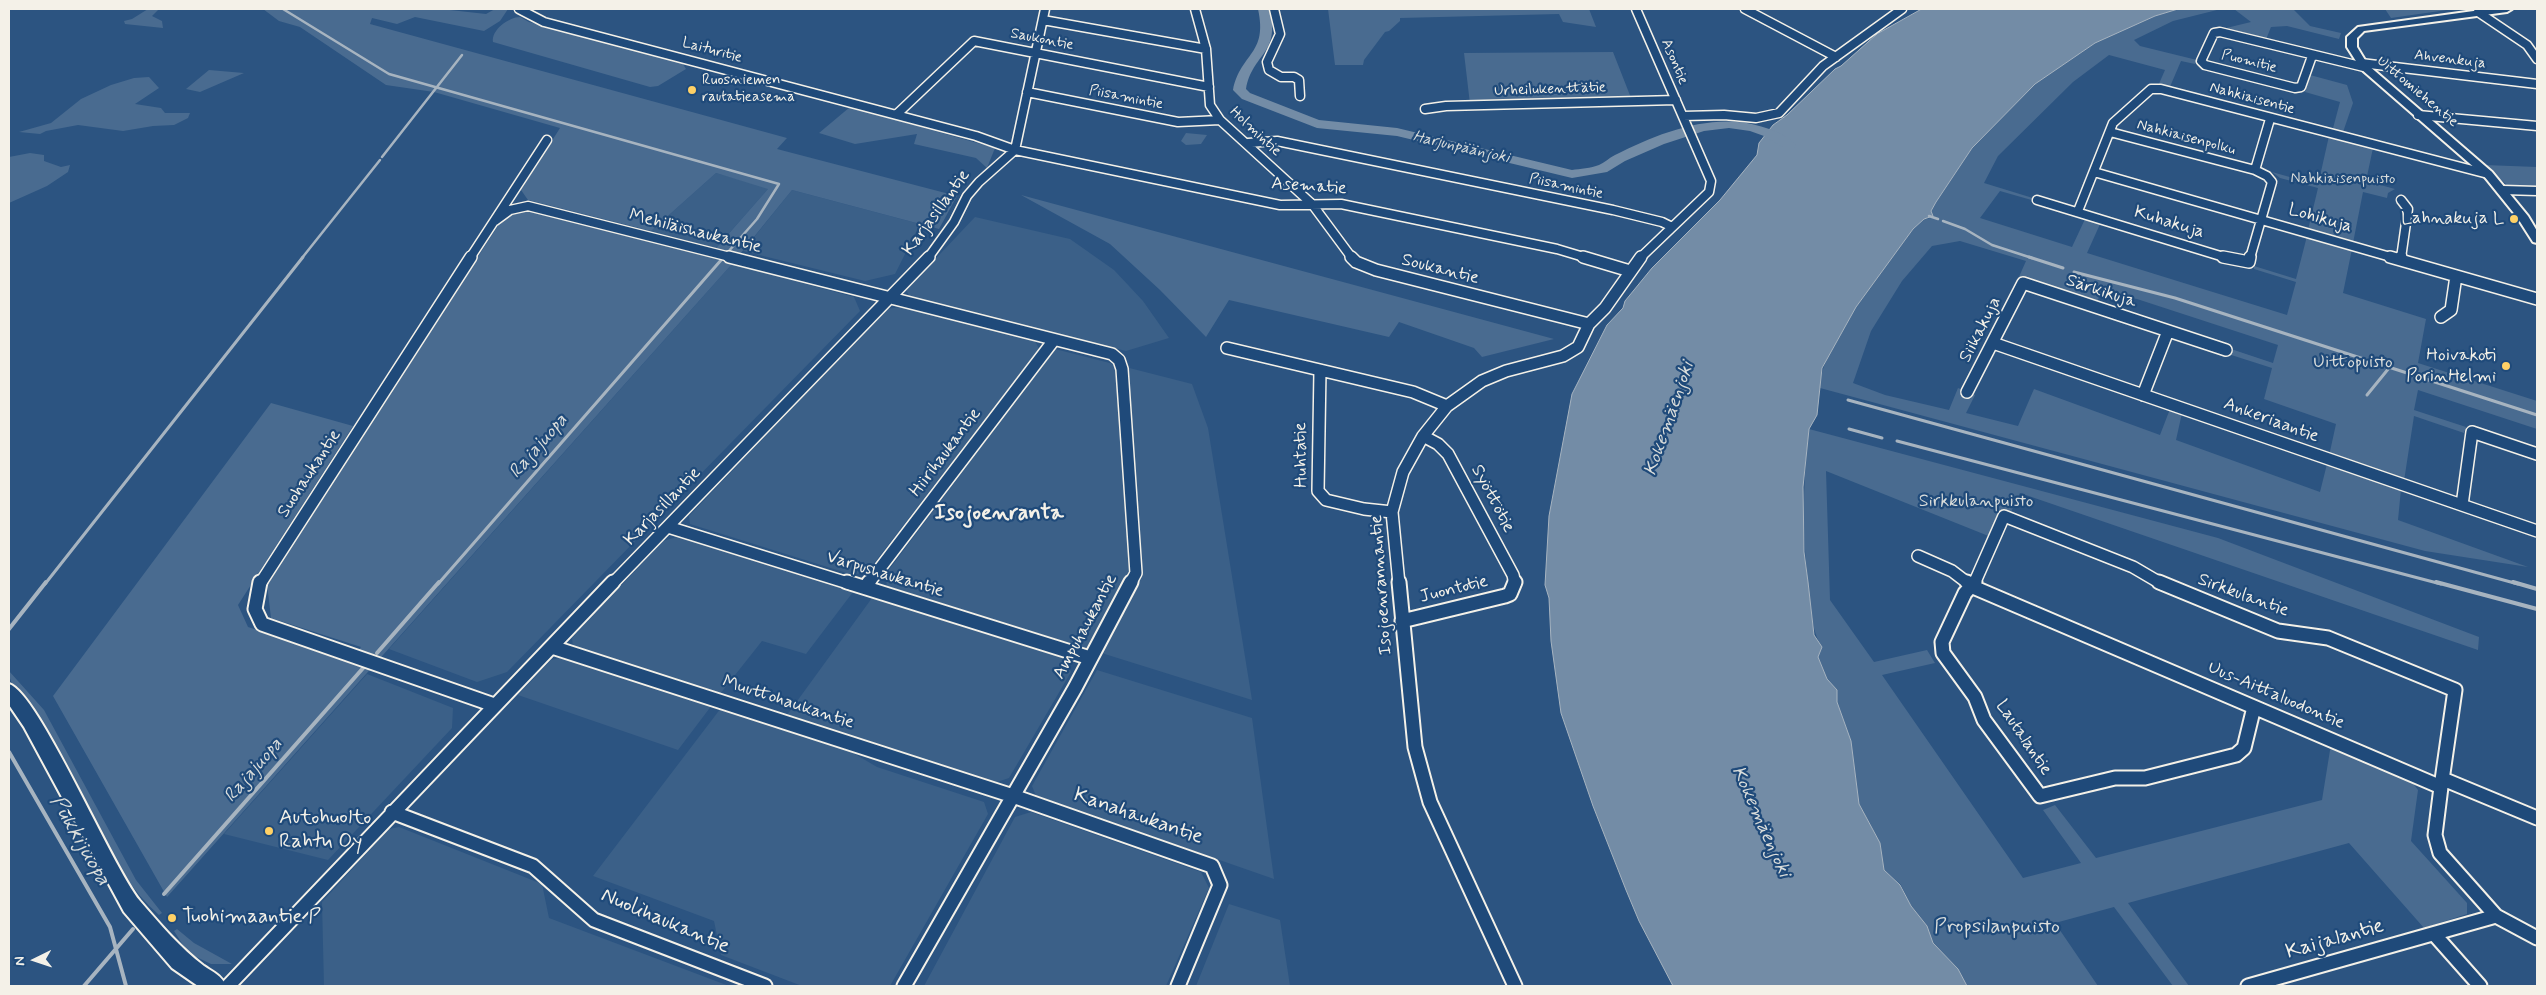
<!DOCTYPE html>
<html>
<head>
<meta charset="utf-8">
<style>
	body { margin:0 }
	#map { position:relative; width:2546px; height:995px; overflow:hidden; background:#2c5481; font-family:Mynerve,sans-serif }
	canvas { display:block }
	.frame { position:absolute; inset:0; border:10px solid #f4f1e8; pointer-events:none }
	.north { position:absolute; left:10px; top:935px; width:50px; height:50px; -webkit-text-stroke:4px #1f4a7a; paint-order:stroke; rotate:266deg; font-size:14px; font-weight:700; line-height:20px; text-align:center; color:#f4f1e8 }
	.north::after { content:''; display:block; margin:auto; width:18px; height:22px; background:#f4f1e8; clip-path:polygon(50% 0,100% 100%,50% 72%,0 100%) }
</style>
</head>
<body>
<div id="map">
<canvas width="2546" height="995"></canvas>
<div class="frame"></div>
<div class="north">N</div>
</div>
<script>
const ctx = document.querySelector('canvas').getContext('2d');
ctx.lineJoin = 'round';
function paint(path, color) { ctx.fillStyle = color; ctx.fill(path, 'evenodd'); }
function trace(path, color, width, dash) { ctx.strokeStyle = color; ctx.lineWidth = width; ctx.lineCap = dash ? 'butt' : 'round'; ctx.setLineDash(dash || []); ctx.stroke(path); }
function write(font, color, halo, rows, align = 'center') {
  ctx.font = font + ' Mynerve,sans-serif'; ctx.lineWidth = 4.5; ctx.setLineDash([]); ctx.textBaseline = 'middle'; ctx.strokeStyle = halo; ctx.fillStyle = color; for (const [text, x, y, turn = 0] of rows) {
    ctx.save(); ctx.translate(x, y); ctx.rotate((+turn || 0) * Math.PI / 180); ctx.textAlign = isNaN(turn) ? turn : align; if (halo) ctx.strokeText(text, 0, 0); ctx.fillText(text, 0, 0); ctx.restore();
  }
}
paint(new Path2D(`
	M716,173L769,188L716,248L651,231Z
	M792,190L920,224L895,274L865,281L743,251Z
	M975,217L1070,239L1114,270L1143,301L1169,338L1126,351L910,297L906,290Z
	M732,264L854,297L860,311L507,672L477,682L389,649Z
	M901,307L1035,341L1039,349L868,571L853,575L690,524L689,516L887,309Z
	M1055,349L1192,384L1208,428L1252,700L887,586L885,575Z
	M677,537L853,592L806,654L762,641L720,694L573,647L572,638L663,541Z
	M872,598L1065,658L1071,672L1009,778L994,783L787,715Z
	M564,657L712,705L678,750L518,695L551,660Z
	M1097,670L1252,718L1274,879L1036,796L1032,786Z
	M367,674L453,708L452,728L328,860L224,834Z
	M721,708L848,750L877,767L984,802L988,814L890,986H802L721,955L714,921L593,876Z
	M1031,812L1201,872L1209,888L1166,986H924L1015,817Z
	M399,827L542,884L549,918L729,986H324L322,902L389,829Z
	M1229,904L1280,920L1290,986H1196Z`), '#3b6088');
paint(new Path2D(`
	M148,9H159L152,16L162,21L163,28L125,24L124,21L132,19Z
	M263,9H441L486,14L495,9H508L500,21L484,31L415,17L397,24L372,18L370,24L787,138L777,149L957,196L939,229L792,190L732,264L167,897L53,696L271,403L353,426L238,605L248,627L350,660L361,647L271,618L267,584L501,221L514,212L529,209L710,255L768,189L716,173L651,231L528,200L521,190L560,128L434,92L386,85L300,27L279,21Z
	M1328,9H1589L1596,27L1563,22L1559,14L1400,18V21L1389,31L1385,32L1364,60L1363,65H1335Z
	M2178,9H2221L2173,21L2134,40L2140,46L2197,60L2195,64L2181,61L2169,89L2158,86L2165,70L2109,55L2073,82L1998,156L1984,183L2036,199L2035,201L2000,191L1980,218L2072,247L2086,217L2101,222L2087,253L2287,315L2296,282L2254,269V266L2296,279L2307,236L2352,249L2343,293L2426,319L2418,363L2537,401V429L2418,390L2414,410L2466,427L2464,433L2414,416L2404,481L2329,456L2336,424L2264,399L2272,368L2225,353L2228,348L2273,363L2278,345L2137,299L2101,293L2096,304L2018,279L2026,261L1960,241L1932,246L1902,281L1871,331L1853,383L1885,395L1949,410L1958,388L1975,395L1966,413L2018,426L2034,389L2160,435L2170,409L2182,413L2176,440L2320,492L2327,464L2401,489L2398,520L2528,567L2425,551L1820,388C1822,339 1884,269 1913,229L1924,219L1931,218V211L1936,202L1972,148L2034,84L2095,43L2155,16Z
	M2234,9H2293L2310,26L2341,33L2339,39L2287,26L2271,27L2265,42L2218,30L2251,22Z
	M2385,9H2454L2391,18Z
	M520,17L529,22L681,61L686,69L658,86L650,87L493,42C491,30 509,17 520,17Z
	M1613,52L1633,103L1470,104L1464,53Z
	M209,70L244,73L200,92L186,89Z
	M2310,75L2347,85L2353,103L2342,135L2332,132L2340,102L2305,92Z
	M149,77L159,88L135,104L161,108L165,113H190L188,118L174,125L153,126L123,131L78,125L46,131L40,134L19,132L51,123L81,99L111,85L134,78Z
	M850,107L995,148L987,168L976,158L914,144L917,134L855,144L819,133Z
	M1186,133L1207,135L1201,144L1186,145L1181,141Z
	M2329,136L2373,148L2366,181L2395,189L2388,193L2387,198L2363,192L2353,243L2308,230L2318,188L2280,178L2272,172L2318,185Z
	M30,153L44,155V161L61,167L70,165L68,172L47,186L9,203V157Z
	M2485,165L2537,167V188L2507,185Z
	M1021,195L1554,339L1482,357L1474,348L1399,322L1389,337L1229,300L1206,337L1160,290L1110,244Z
	M1809,429L2218,538L2479,637L2478,650L2020,493L2010,514L2002,511L1991,537L1826,471L1830,600L1874,662L1927,650L1935,663L1882,675L2023,878L2081,863L2043,810L2055,805L2096,858L2322,800L2331,744L2409,778L2418,790L2411,841L2467,903V914L2424,928L2349,843L2128,903L2189,986H2173L2114,907L2055,923L2098,986H1967L1958,969L1933,943L1927,926L1911,906L1901,885L1884,870L1880,843L1859,804L1851,741L1837,702V690L1827,679L1818,657L1822,647C1812,631 1813,619 1810,600C1802,543 1802,486 1809,429Z
	M9,671L44,710L136,880L162,913L159,915C105,868 79,782 40,721C30,706 9,690 9,671Z
	M177,929L194,943L232,964H211L188,953L174,931Z`), '#496b90');
const water = new Path2D(`
	M1922,9H2178L2155,16L2095,43L2035,84L1972,148L1936,202L1931,211L1933,216L1924,219L1913,229L1856,307L1822,368L1817,415L1809,429L1803,487L1804,552L1808,582L1814,635L1822,647L1818,657L1827,679L1837,690V702L1851,741L1859,804L1880,843L1884,870L1900,885L1911,906L1927,926L1933,943L1958,969L1967,986H1673L1639,921L1626,890L1593,806L1561,713L1551,641L1549,598L1545,585L1549,516L1572,394L1607,325L1623,308L1625,301L1652,268L1720,200L1757,155L1759,143L1773,125L1787,115L1835,69L1841,66L1877,34Z`);
paint(water, '#738ca6');
trace(water, '#a7b4c0', 1);
trace(new Path2D(`
	M283,9L389,74L779,184L757,219L728,252
	M382,157L462,55
	M1929,216L1938,219
	M1943,221L1965,229L1992,245L2032,258
	M302,258L380,160`), '#a7b4c0', 2.5);
trace(new Path2D(`
	M2029,257L2063,268
	M2074,272L2175,298L2537,415
	M2367,395L2389,368
	M1848,400L2518,584
	M1849,429L1882,438
	M1897,441L2441,584
	M45,584L303,257
	M438,584L722,259`), '#a7b4c0', 3);
trace(new Path2D(`
	M2436,582L2537,609
	M2513,582L2537,589
	M9,629L46,582
	M377,653L439,582
	M9,752L110,927L126,986
	M164,894L364,667
	M84,986L133,929`), '#a7b4c0', 4);
paint(new Path2D(`
	M1258,9H1270C1280,56 1253,52 1246,89L1250,93L1319,120L1397,128L1572,170C1580,169 1591,168 1599,165C1604,163 1609,158 1615,155C1660,132 1717,110 1766,128C1776,131 1789,137 1796,145L1794,148H1784L1764,136L1750,131L1729,128L1704,131L1664,144L1625,161L1607,172L1572,178L1397,136L1317,128L1242,99L1233,90C1241,52 1268,55 1258,9Z`), '#738ca6');
const minorFar2 = new Path2D(`
	M519,9L544,22L976,136L1015,150L1280,205L1341,204L1557,249L1587,258
	M1195,9L1206,49L1210,105L1220,120L1312,204L1352,258
	M1274,9L1280,34L1267,62L1269,70L1281,77H1294L1299,80L1300,96
	M1636,9L1711,181L1709,192L1640,258
	M1745,9L1836,57
	M2478,12L2527,45L2537,59
	M1043,20L1206,49
	M2312,56L2301,87L2295,88L2205,65L2201,61L2214,33L2220,32L2364,67
	M2361,63L2537,84
	M1027,92L1178,122L1220,120
	M1425,109L1446,106L1676,100
	M897,114L974,41L1209,87
	M2418,115L2537,126
	M1683,116L1724,115L1756,118L1779,113L1823,66L1902,9
	M2110,132L2255,170
	M1248,143L1277,141L1613,210L1662,222L1672,227
	M2094,172L2394,258
	M2503,190L2537,191
	M2037,200L2227,258
	M2401,200L2408,209L2401,258
	M2078,211L2113,123L2151,89H2161L2488,174
	M495,221L510,210L528,206L734,258
	M470,258L547,140
	M928,258L954,222L967,196L979,182L1015,150L1045,9
	M2250,258L2272,182L2267,176L2255,170L2270,119`);
const minorFar1 = new Path2D(`
	M729,257L1112,354L1119,360L1122,369L1136,573L1130,584
	M1351,257L1356,262L1376,270L1589,324
	M1583,257L1630,271
	M2223,257L2249,262L2250,257
	M2390,257L2537,299
	M2401,259V257
	M2441,317L2451,310L2456,276
	M1993,343L2537,531
	M1227,348L1413,392L1447,406
	M1320,370L1318,491L1326,500L1364,509L1392,512
	M1967,392L2023,283L2226,350
	M2143,395L2168,331
	M1423,436L1438,444L1448,454L1513,575L1515,584
	M2462,505L2472,432L2537,454
	M668,527L851,584
	M1918,556L1952,571L1969,584
	M260,584L471,257
	M612,584L929,257
	M868,584L1054,340
	M1399,584L1392,512L1403,472L1423,436L1447,406L1482,381L1506,371L1563,356L1578,347L1589,324L1605,308L1641,257
	M1974,584L2004,516L2133,567L2162,584`);
const minor = new Path2D(`
	M260,582L255,609L262,624L494,705
	M847,582L1090,658
	M1399,582L1415,747L1430,802L1515,986
	M1967,582L1973,587L2441,787L2435,835L2440,853L2496,916L2537,938
	M1975,582L1965,593L1942,642L1943,653L1975,697L1984,720L2040,796L2115,778H2145L2236,755L2244,748L2254,707
	M2159,582L2278,631L2328,638L2455,690L2441,787
	M866,587L869,582
	M1402,621L1505,596L1510,594L1515,582
	M552,647L1013,796L1212,866L1220,885L1178,986
	M2443,779L2537,818
	M392,812L533,866L594,920L765,986
	M2434,934L2480,986
	M228,986L613,582
	M904,986L1075,688L1131,582
	M2248,986L2496,916`);
const tertiary = new Path2D(`
	M2488,9H2512L2507,12L2364,31L2357,38V47L2368,65L2492,172L2528,216L2537,231V243L2533,242L2517,217L2484,176L2361,69L2347,47V37L2358,27Z`);
const secondary = new Path2D(`
	M9,684C38,692 112,867 140,901C160,924 180,948 204,966C213,972 222,976 226,986H198L172,968L124,912L24,727L9,705Z`);
trace(minorFar2, '#f4f1e8', 11);
trace(minorFar1, '#f4f1e8', 14);
trace(minor, '#f4f1e8', 17);
trace(tertiary, '#f4f1e8', 4);
trace(secondary, '#f4f1e8', 4);
trace(minorFar2, '#1f4a7a', 8);
trace(minorFar1, '#1f4a7a', 11);
trace(minor, '#1f4a7a', 13);
paint(tertiary, '#1f4a7a');
paint(secondary, '#1f4a7a');
for (const [x, y, r, color] of [
	[692,90,5,"#ffd166"],
	[2514,219,5,"#ffd166"],
	[2506,366,5,"#ffd166"],
	[269,831,5,"#ffd166"],
	[172,918,5,"#ffd166"]
]) { const dot = new Path2D(); dot.arc(x, y, r, 0, 2 * Math.PI); ctx.fillStyle = color; ctx.fill(dot); trace(dot, '#1f4a7a', 2); }
write('15px', '#f4f1e8', '#1f4a7a', [
	["Saukontie",1042,40,11],
	["Laituritie",712,51,15],
	["Ahvenkuja",2450,60,7],
	["Asontie",1674,62,67],
	["Puomitie",2249,62,14],
	["Urheilukenttätie",1550,90,-2],
	["Uittomiehentie",2417,92,40],
	["Piisamintie",1126,98,11],
	["Nahkiaisentie",2252,99,15],
	["Holmintie",1255,132,43],
	["Nahkiaisenpolku",2186,138,15],
	["Piisamintie",1566,187,12]
]);
write('15px', '#f4f1e8', '#1f4a7a', [
	["Ruosniemen",702,81],
	["rautatieasema",702,98]
], 'left');
write('15px', '#dadddb', '#1f4a7a', [
	["Nahkiaisenpuisto",2343,180]
]);
write('italic 16px', '#dadddb', '#1f4a7a', [
	["Harjunpäänjoki",1461,148,13]
]);
write('18px', '#f4f1e8', '#1f4a7a', [
	["Asematie",1309,187,4],
	["Karjasillantie",937,213,-54],
	["Lohikuja",2320,219,16],
	["Kuhakuja",2169,223,17],
	["Mehiläishaukantie",695,232,14],
	["Soukantie",1440,270,14],
	["Särkikuja",2101,292,18],
	["Siikakuja",1981,330,-63],
	["Ankeriaantie",2271,421,20],
	["Hiirihaukantie",946,453,-53],
	["Huhtatie",1302,455,-91],
	["Suohaukantie",310,474,-57],
	["Syöttötie",1492,499,62],
	["Karjasillantie",663,507,-46],
	["Varpushaukantie",885,575,17],
	["Isojoenrannantie",1382,585,-94],
	["Juontotie",1454,590,-14],
	["Sirkkulantie",2243,596,20],
	["Ampuhaukantie",1086,627,-62],
	["Uus-Aittaluodontie",2276,696,23],
	["Muuttohaukantie",788,703,18],
	["Lautalantie",2023,738,56]
]);
write('18px', '#f4f1e8', '#1f4a7a', [
	["Lahnakuja L",2504,219],
	["Hoivakoti",2496,356],
	["PorinHelmi",2496,377]
], 'right');
write('18px', '#dadddb', '#1f4a7a', [
	["Uittopuisto",2353,363],
	["Sirkkulanpuisto",1976,502]
]);
write('italic 19px', '#dadddb', '#1f4a7a', [
	["Kokemäenjoki",1670,419,-71],
	["Rajajuopa",539,447,-49],
	["Rajajuopa",254,771,-49],
	["Kokemäenjoki",1760,822,66]
]);
write('21px', '#f4f1e8', '#1f4a7a', [
	["Kanahaukantie",1138,817,19],
	["Nuolihaukantie",665,922,23],
	["Kaijalantie",2335,940,-16]
]);
write('21px', '#f4f1e8', '#1f4a7a', [
	["Autohuolto",279,819],
	["Rahtu Oy",279,843],
	["Tuohimaantie P",182,918]
], 'left');
write('21px', '#dadddb', '#1f4a7a', [
	["Propsilanpuisto",1997,928]
]);
write('bold 22px', '#f4f1e8', '#1f4a7a', [
	["Isojoenranta",999,514]
]);
write('italic 22px', '#dadddb', '#1f4a7a', [
	["Pukkijuopa",79,841,60]
]);
</script>
</body>
</html>
